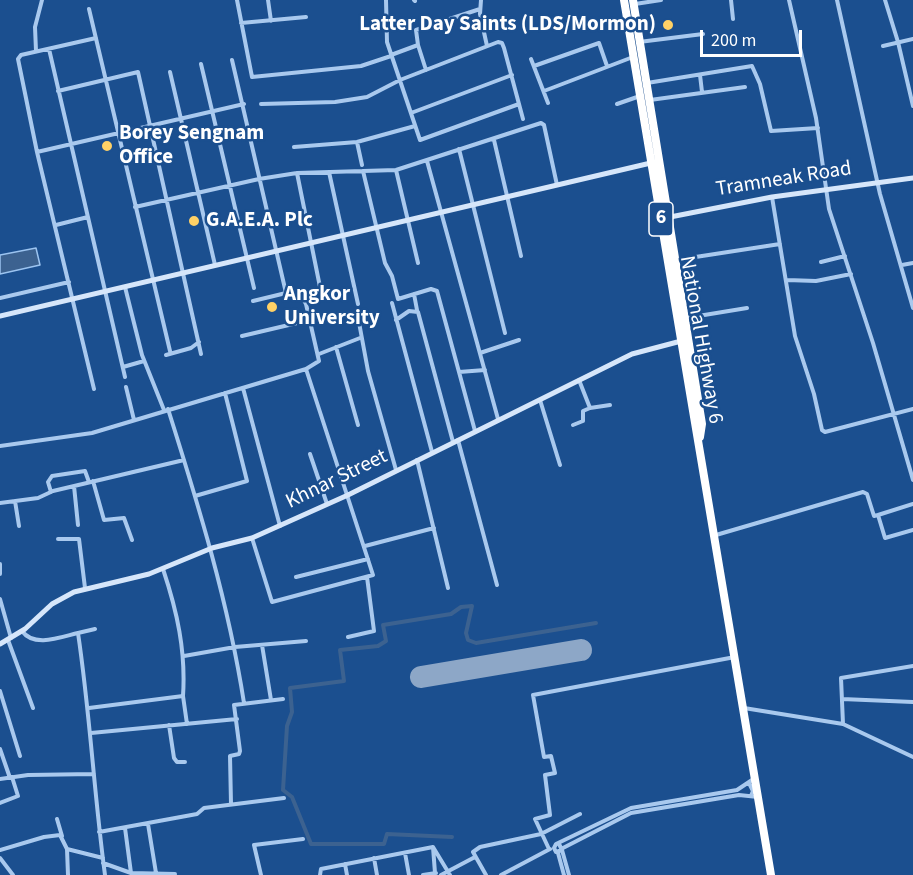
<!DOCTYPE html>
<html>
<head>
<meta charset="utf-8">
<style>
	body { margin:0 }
	#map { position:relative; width:913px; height:875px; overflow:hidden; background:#1b4f8f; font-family:"Source Sans 3",sans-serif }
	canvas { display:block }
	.scale { position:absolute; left:700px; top:30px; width:102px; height:27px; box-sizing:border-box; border:3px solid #fff; border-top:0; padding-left:8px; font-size:18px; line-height:21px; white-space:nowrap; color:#fff; -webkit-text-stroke:4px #1b4f8f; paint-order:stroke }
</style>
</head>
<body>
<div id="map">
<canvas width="913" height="875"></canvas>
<div class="scale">200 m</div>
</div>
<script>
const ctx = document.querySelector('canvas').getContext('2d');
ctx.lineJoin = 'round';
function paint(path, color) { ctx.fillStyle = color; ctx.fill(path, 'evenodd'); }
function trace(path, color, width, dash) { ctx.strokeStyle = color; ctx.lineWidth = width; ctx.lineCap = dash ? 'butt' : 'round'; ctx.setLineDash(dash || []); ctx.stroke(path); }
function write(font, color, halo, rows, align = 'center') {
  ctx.font = font + ' "Source Sans 3",sans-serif'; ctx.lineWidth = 5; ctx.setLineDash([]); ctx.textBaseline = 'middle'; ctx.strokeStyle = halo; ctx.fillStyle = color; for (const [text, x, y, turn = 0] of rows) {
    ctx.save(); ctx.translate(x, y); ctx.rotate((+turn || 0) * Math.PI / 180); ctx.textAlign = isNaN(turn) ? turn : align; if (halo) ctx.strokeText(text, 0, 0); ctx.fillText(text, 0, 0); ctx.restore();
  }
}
const water = new Path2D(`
	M36,248L40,265L0,274V255Z`);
paint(water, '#3c6290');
trace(water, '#9cc4f0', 1.5);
trace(new Path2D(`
	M452,837L387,834L384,844H311L292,797L283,790L287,726L292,712L290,688L344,681L340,650L378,646L386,641L383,625L451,614L461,607L472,606L466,633L468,640L476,643L596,623`), '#3c6290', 4);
trace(new Path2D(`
	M421,677L581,650`), '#8da7c7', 22);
trace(new Path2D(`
	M237,0L252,77L361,66L391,56
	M268,0L271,21
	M386,0L387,42L420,140L519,104
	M414,0L415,1
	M481,0L480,14L487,46
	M731,0L733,19
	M789,0L816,118L829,209L873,343L913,480
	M837,0L880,194L913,308
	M885,0L898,42L913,106
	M635,4L661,0
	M89,9L170,351
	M241,23L306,17
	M639,42L703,34
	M418,45L426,70
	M883,46L913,39
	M49,49L125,377
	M36,51L35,27L42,0
	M391,55L418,45L416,30L480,9
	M531,59L548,103
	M232,60L286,293
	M201,64L254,288
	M534,66L599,43L607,66
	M170,72L215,265
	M700,75L702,92
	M647,83L752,66L760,84L771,131L818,128
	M58,91L138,72L201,354
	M544,91L633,57
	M650,100L745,87
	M261,104L335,102L367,97L400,80L498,42L502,43L504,48L523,119
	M617,104L640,96
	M411,113L512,75
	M494,140L521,256
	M357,142L362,165
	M294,147L357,142L415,126
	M459,149L505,333
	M37,152L244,104
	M427,161L498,419
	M396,170L418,263
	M363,171L385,263L392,276L398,299L431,289L437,291L475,431
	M329,172L358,304
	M297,173L321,292
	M772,197L795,336L814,394L822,430L825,432L913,409
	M135,207L259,179L297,173L396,170L541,123L544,125L557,185
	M56,225L88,217
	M676,260L780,244
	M821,262L845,256
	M902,265L913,263
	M787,280L816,281L851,274
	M125,287L142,355L164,410
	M414,294L417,310
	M0,298L69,282
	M392,303L432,452
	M358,317L368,371L396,470
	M686,318L747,308
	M396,320L409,311L418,312L453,442
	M242,336L310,320
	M336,347L358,425
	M480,353L519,340
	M319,354L360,338
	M166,355L191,348L199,342
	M123,367L144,361
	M459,372L485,370
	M126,387L134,420
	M243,388L280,526
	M94,389L37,152L18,59L21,55L96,38
	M540,400L560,465
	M590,408L610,405
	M168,409C199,507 228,601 244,703
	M573,425L583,421V411L590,408L579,380
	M458,440L497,585
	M0,446L92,433L306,369L319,361L306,304L300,293H286L253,301
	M310,454L327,504
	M417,460L448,588
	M93,481L104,520L124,518L132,540
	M74,486L78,525
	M51,492L48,482L52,476L85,471L89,482
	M195,496L247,481L225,393
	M15,501L19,526
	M0,503L38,498L53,491L184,460
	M878,515L913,504
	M716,535L863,492L867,494L874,516L878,515L885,538L913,530
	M252,538L272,602L373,575L306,369
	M58,539H79L85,588
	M365,546L434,528
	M0,564V574
	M296,577L368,559
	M0,599L11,638
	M22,631C34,648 61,637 78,633C90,713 94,794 105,875
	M78,633L95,629
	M348,637L374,631L367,577
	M8,640L33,708
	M262,645L271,700
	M184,656L235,647L306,641
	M0,691L20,756
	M183,696L187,724
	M842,699L913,702
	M89,708L183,696C186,651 177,611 163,569
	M744,708L843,724L913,757
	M843,724L841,678L913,666
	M169,725L174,758L177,762H185
	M91,733L237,719
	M0,749L10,778
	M0,779L28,775L94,774
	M749,783L753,791L751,796
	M0,803L18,796L12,777
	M231,804L230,756L239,754L240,751L234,705L283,699
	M57,819L62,836
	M148,824L156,873
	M125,828L131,873
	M99,832L197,814L204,808L284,798
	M559,844L562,850L556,852L554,848L556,844L631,808L737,790L755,778
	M433,847L450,875
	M433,847L435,873
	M563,848L631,813L739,795L758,797
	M67,849L103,858
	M549,849L535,819L550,815L545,775L555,773L551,756L544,757L533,695L735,657
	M0,850L44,837L60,835L67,849L68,875
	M562,850L569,875
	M405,853L409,875
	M558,853L564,875
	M0,858L13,875
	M374,858L377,875
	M103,863L131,873L175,874
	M345,864L347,875
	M261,875L254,845L303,839
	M320,875L321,869L433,847
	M423,875L436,873
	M441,875L475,857
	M486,875L473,852L480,847L541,834L580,814
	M501,875L550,849`), '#a9c9ee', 4);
trace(new Path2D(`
	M665,218L772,197L913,178
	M0,316L655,162
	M0,644L25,629L52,604L74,592L149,574L212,548L252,538L348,495L632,354L685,340`), '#d6e6fa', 5);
trace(new Path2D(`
	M624,0L771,875
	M633,0L702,424L700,437`), '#fff', 8);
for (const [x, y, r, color] of [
	[668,25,6,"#ffd166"],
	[107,146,6,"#ffd166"],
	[194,221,6,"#ffd166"],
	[272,307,6,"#ffd166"]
]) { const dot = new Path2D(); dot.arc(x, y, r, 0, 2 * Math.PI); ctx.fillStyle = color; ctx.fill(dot); trace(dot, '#1b4f8f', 2); }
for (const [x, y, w] of [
	[661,219,24]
]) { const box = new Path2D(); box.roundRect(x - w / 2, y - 17, w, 34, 4.5); ctx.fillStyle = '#1b4f8f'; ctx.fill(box); trace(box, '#fff', 1.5); }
write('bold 20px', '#fff', null, [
	["6",661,219]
]);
write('bold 21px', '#fff', '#1b4f8f', [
	["Latter Day Saints (LDS/Mormon)",656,25,"right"],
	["Borey Sengnam",119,134],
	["Office",119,158],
	["G.A.E.A. Plc",206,221],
	["Angkor",284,295],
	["University",284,319]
], 'left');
write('21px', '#fff', '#1b4f8f', [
	["Tramneak Road",784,180,-9],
	["National Highway 6",700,340,80],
	["Khnar Street",337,480,-26]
]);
</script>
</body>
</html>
